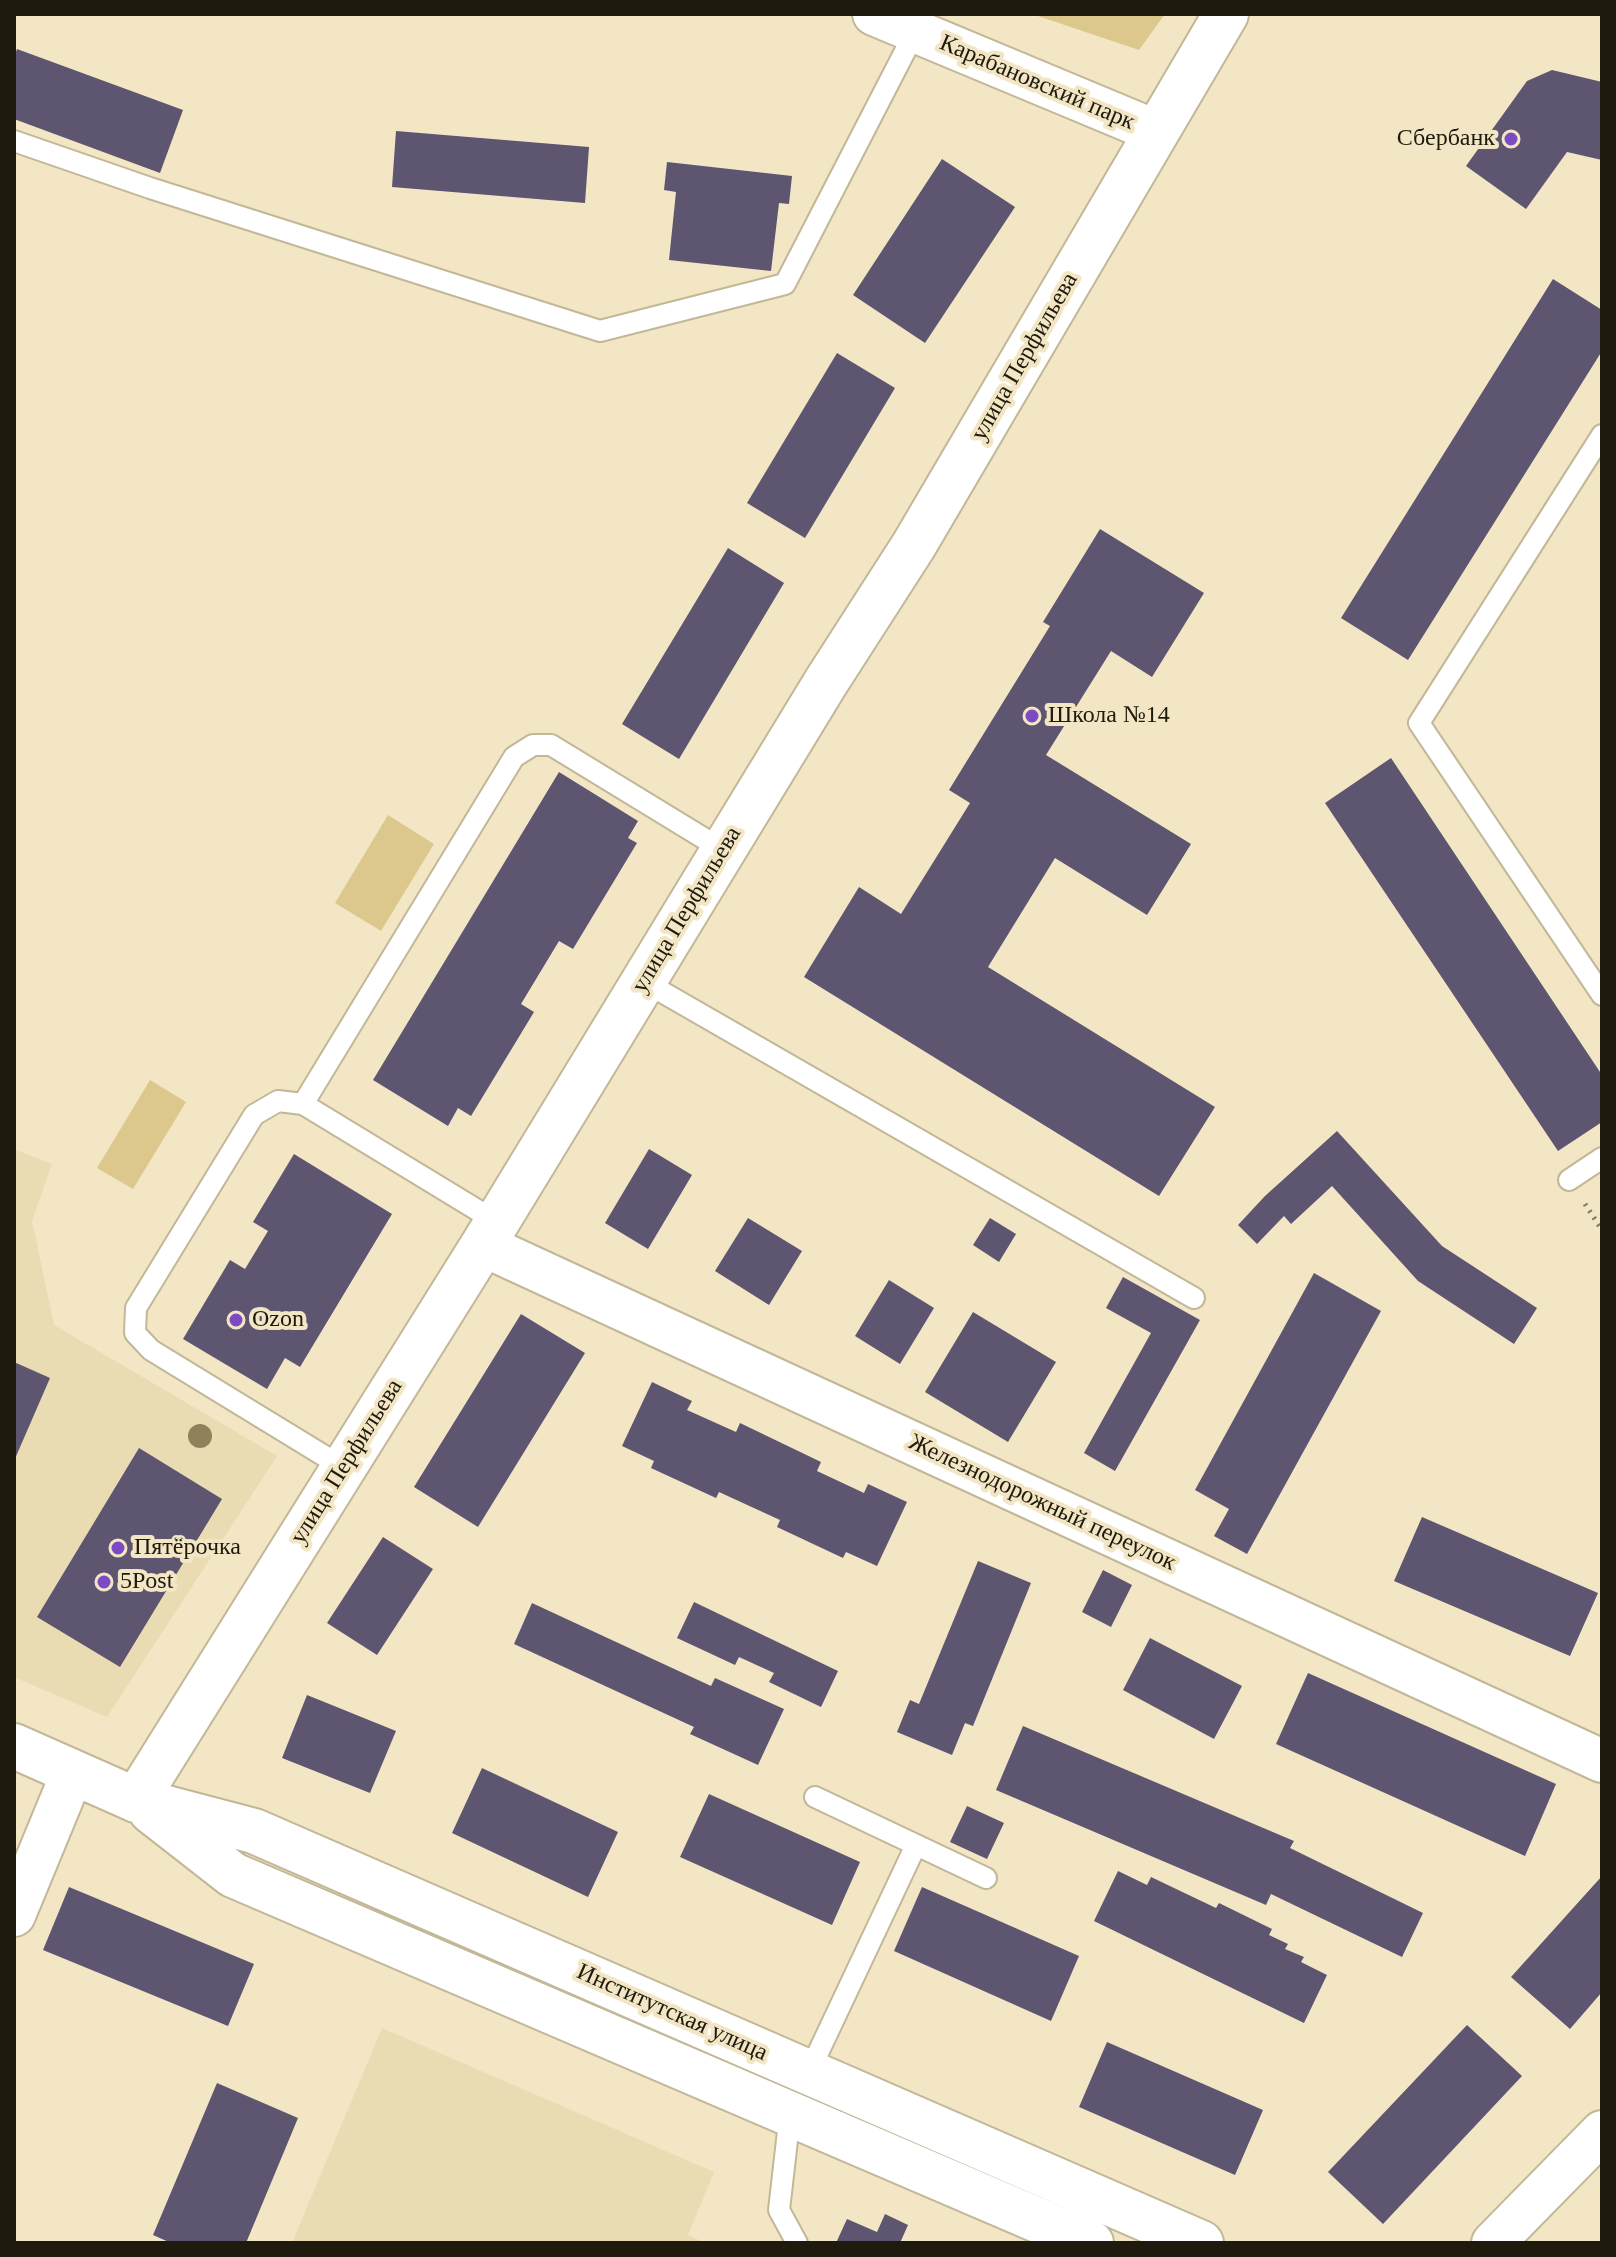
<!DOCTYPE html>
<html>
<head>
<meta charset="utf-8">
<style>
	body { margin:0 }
	#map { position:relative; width:1616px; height:2257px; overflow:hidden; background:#f2e6c5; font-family:Georgia,serif }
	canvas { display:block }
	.frame { position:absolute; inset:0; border:16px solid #1f1a0e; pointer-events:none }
</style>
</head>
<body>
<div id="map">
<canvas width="1616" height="2257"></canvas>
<div class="frame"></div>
</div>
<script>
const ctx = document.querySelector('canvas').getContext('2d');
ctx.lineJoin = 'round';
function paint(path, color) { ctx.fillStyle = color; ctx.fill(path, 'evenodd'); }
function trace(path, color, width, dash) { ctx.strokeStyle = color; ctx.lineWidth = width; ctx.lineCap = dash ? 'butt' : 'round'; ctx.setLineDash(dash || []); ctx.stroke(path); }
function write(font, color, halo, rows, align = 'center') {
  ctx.font = font + ' Georgia,serif'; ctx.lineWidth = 8; ctx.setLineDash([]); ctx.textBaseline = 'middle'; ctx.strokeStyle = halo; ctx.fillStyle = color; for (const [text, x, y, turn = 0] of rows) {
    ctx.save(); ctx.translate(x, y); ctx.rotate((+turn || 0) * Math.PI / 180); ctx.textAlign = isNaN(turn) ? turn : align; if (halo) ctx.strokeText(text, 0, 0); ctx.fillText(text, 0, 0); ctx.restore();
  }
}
paint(new Path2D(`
	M14,1149L52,1164L32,1221L54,1325L277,1456L107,1717L14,1677Z
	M382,2028L714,2172L688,2235L705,2243H292Z`), '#e9dbb2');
paint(new Path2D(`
	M1032,14H1165L1139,50Z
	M388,815L434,844L381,931L335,903Z
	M150,1080L186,1102L133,1189L97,1168Z`), '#dcc88d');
paint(new Path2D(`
	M17,49L183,110L160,173L14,119V57Z
	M1552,70L1602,82V160L1567,152L1526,209L1466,166L1527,81Z
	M396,131L589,147L585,203L392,187Z
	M942,159L1015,207L925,343L853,295Z
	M667,162L792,176L789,204L779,203L771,271L669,260L676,192L664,190Z
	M1553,279L1602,310V351L1408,660L1341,618Z
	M837,353L895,388L805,538L747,503Z
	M1100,529L1204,593L1152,677L1111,651L1046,755L1191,844L1147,915L1055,858L988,967L1215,1107L1159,1196L804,977L859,887L901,914L970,803L949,790L1050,626L1043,622Z
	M728,548L784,583L679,759L622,724Z
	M1391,758L1602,1075V1122L1558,1151L1325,803Z
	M559,772L638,821L628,838L637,843L573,949L559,941L521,1004L534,1012L471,1116L458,1108L448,1126L373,1080Z
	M1337,1131L1442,1246L1537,1308L1514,1344L1418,1281L1332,1186L1291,1224L1284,1216L1257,1244L1238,1225L1265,1196Z
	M649,1149L692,1175L648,1249L605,1223Z
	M294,1154L392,1214L300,1367L285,1358L267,1389L183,1339L230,1260L245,1269L268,1231L253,1222Z
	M748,1218L802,1251L769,1305L715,1271Z
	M990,1218L1016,1234L999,1262L973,1245Z
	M1314,1273L1381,1311L1247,1554L1214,1536L1229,1509L1195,1490Z
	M1123,1277L1200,1320L1115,1471L1084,1453L1151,1333L1106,1308Z
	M889,1280L934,1308L900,1364L855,1336Z
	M973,1312L1056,1362L1008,1442L925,1392Z
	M521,1314L585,1353L478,1527L414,1487Z
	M14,1362L50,1378L14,1461Z
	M652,1382L692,1401L687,1410L736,1432L740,1423L821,1462L817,1471L864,1493L868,1484L907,1502L877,1566L846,1552L843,1558L777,1527L780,1520L719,1492L716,1498L651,1468L654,1461L622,1446Z
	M139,1448L222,1499L120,1667L37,1617Z
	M1422,1517L1598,1593L1570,1656L1394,1581Z
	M383,1537L433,1569L377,1655L327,1623Z
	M978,1561L1031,1583L973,1726L965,1723L952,1755L897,1732L910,1700L919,1704Z
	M1103,1570L1132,1585L1111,1627L1082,1612Z
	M694,1602L838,1671L821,1707L769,1682L774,1673L739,1657L735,1665L677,1638Z
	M532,1603L711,1686L715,1678L784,1709L758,1765L690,1734L694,1727L514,1644Z
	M1150,1638L1242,1686L1214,1739L1123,1690Z
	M1308,1673L1556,1784L1525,1856L1276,1744Z
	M307,1695L396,1731L370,1793L282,1758Z
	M1023,1726L1294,1841L1290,1848L1423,1913L1402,1957L1271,1894L1266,1905L996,1790Z
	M482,1768L618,1832L588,1897L452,1833Z
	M709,1794L860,1862L832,1925L680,1857Z
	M967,1806L1004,1823L987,1859L950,1842Z
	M1118,1871L1147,1885L1151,1877L1216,1908L1219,1903L1272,1929L1269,1935L1288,1944L1285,1949L1304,1957L1301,1962L1327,1975L1304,2023L1094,1921Z
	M1602,1876V1992L1570,2029L1511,1977Z
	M69,1887L254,1964L228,2026L43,1950Z
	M922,1887L1079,1956L1051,2021L894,1951Z
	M1467,2025L1522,2076L1383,2224L1328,2172Z
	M1107,2042L1263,2110L1235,2175L1079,2107Z
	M217,2083L298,2118L246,2243H171L153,2235Z
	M885,2214L908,2225L900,2243H836L847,2219L877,2232Z`), '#5e5571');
const lane = new Path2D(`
	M14,141L150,188L600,331L785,284L915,32
	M1602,435L1419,723L1602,995
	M643,981L1194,1298
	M303,1104L514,757L533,745H551L723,850
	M1569,1180L1602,1158
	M344,1468L151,1350L135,1333L136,1308L254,1115L278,1101L303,1104L497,1222
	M815,1797L986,1878
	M809,2072L916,1845
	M790,2114L779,2210L797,2243`);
const street = new Path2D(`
	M874,14L1157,132
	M483,1245L1602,1761
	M14,1915L73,1772
	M1493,2243L1602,2132`);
const secondary = new Path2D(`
	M14,1746L136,1800L254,1831L1201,2243
	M136,1800L483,1245L826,682L914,545L1226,14
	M151,1811L233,1875L1091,2243`);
trace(lane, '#c2b797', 24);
trace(street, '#c2b797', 46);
trace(secondary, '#c2b797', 48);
trace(new Path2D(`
	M1585,1204L1602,1230`), '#837a65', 5, [2, 6]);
trace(lane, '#fff', 20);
trace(street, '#fff', 42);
trace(secondary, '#fff', 44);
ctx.fillStyle = '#8f825b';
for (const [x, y] of [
	[200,1436]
]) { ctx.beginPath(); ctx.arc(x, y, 12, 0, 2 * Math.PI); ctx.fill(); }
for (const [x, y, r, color] of [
	[1511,139,8,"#7c4ac2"],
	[1032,716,8,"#7c4ac2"],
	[236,1320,8,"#7c4ac2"],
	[118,1548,8,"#7c4ac2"],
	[104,1582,8,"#7c4ac2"]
]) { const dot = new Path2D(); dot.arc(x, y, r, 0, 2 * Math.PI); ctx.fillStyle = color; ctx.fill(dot); trace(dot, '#f2e6c5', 3); }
write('24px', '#1f1a0e', '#f2e6c5', [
	["Карабановский парк",1037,83,23],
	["улица Перфильева",1025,357,-60],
	["улица Перфильева",687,910,-59],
	["улица Перфильева",347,1462,-58],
	["Железнодорожный переулок",1042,1503,25],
	["Институтская улица",672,2013,24]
]);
write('24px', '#1f1a0e', '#f2e6c5', [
	["Сбербанк",1495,139,"right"],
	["Школа №14",1048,716],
	["Ozon",252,1320],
	["Пятёрочка",134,1548],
	["5Post",120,1582]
], 'left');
</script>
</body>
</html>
